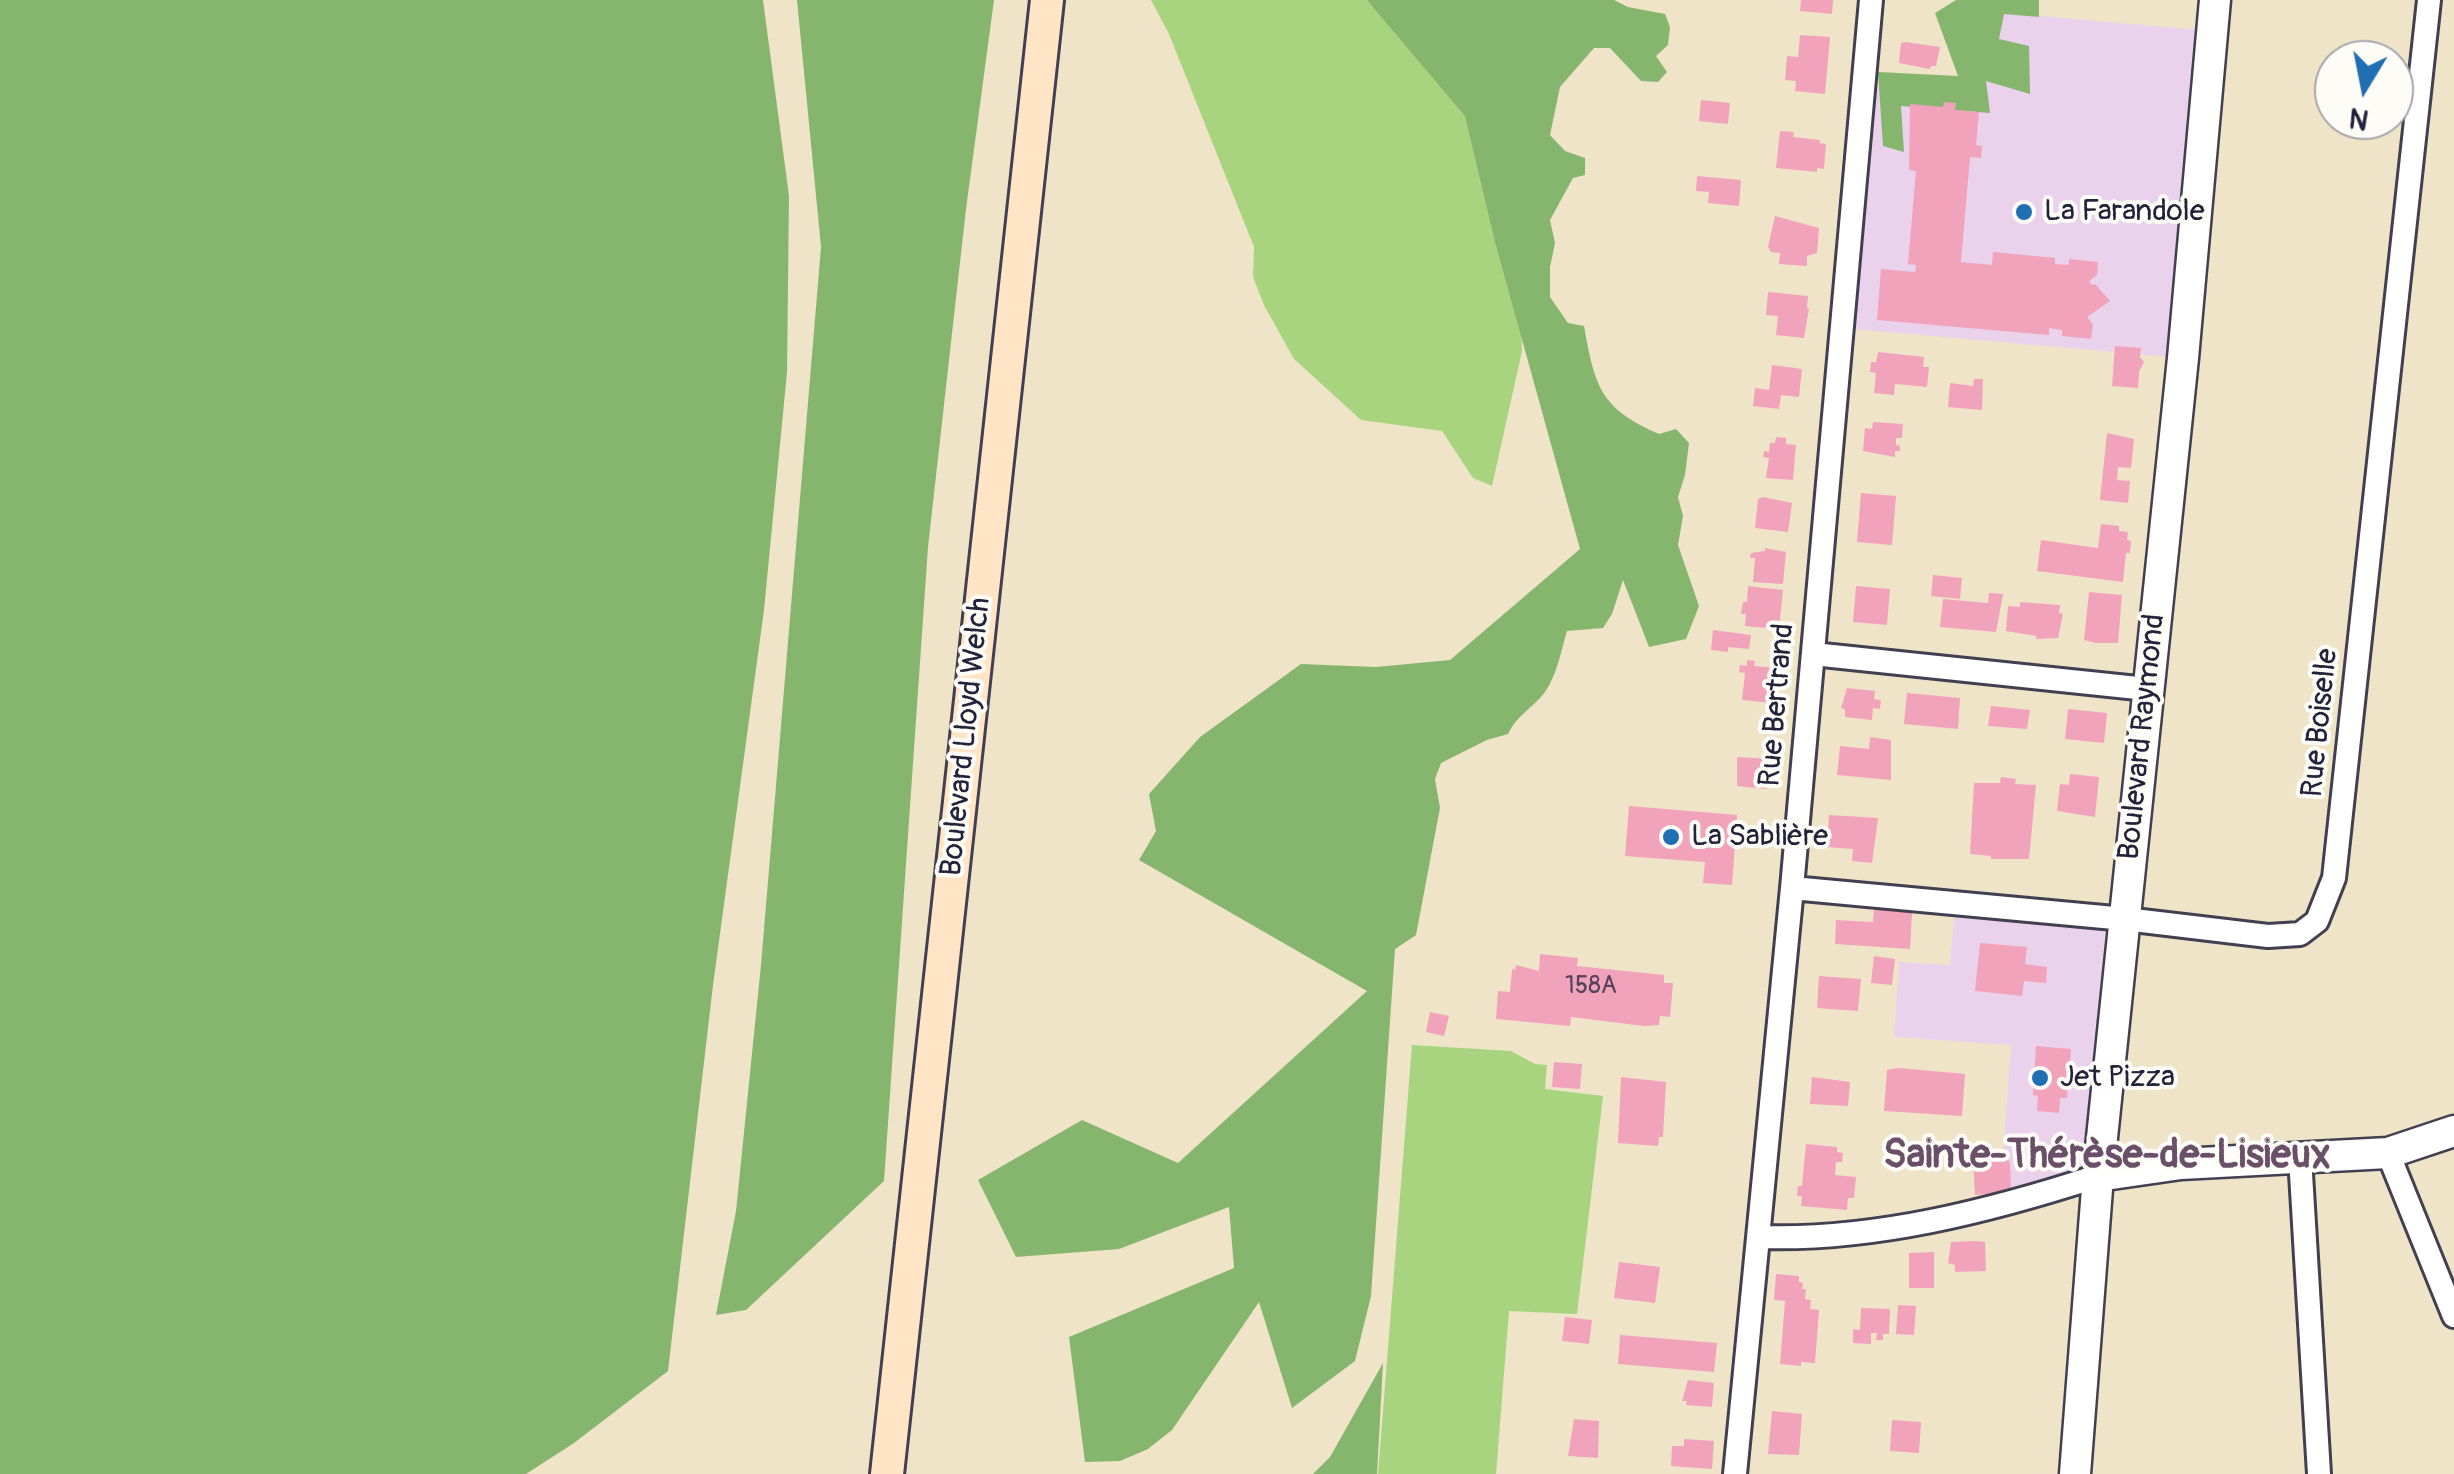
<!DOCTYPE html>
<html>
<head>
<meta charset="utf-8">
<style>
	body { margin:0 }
	#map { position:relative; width:2454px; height:1474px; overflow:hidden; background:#efe4c8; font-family:Pangolin,sans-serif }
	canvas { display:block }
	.north { position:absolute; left:2314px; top:40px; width:100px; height:100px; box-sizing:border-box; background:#fdfcf7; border:2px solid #a5a5ac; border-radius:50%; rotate:190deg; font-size:28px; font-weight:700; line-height:40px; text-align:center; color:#22223b }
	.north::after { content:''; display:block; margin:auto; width:35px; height:45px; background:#1f6fb2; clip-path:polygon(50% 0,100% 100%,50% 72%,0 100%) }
</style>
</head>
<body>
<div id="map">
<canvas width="2454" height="1474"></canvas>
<div class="north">N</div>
</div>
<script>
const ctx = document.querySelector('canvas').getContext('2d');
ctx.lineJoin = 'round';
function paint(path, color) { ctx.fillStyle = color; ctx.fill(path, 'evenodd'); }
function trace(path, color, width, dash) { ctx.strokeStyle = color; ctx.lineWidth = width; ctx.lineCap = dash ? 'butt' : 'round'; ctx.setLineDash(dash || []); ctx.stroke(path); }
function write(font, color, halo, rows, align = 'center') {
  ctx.font = font + ' Pangolin,sans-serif'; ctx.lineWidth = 8; ctx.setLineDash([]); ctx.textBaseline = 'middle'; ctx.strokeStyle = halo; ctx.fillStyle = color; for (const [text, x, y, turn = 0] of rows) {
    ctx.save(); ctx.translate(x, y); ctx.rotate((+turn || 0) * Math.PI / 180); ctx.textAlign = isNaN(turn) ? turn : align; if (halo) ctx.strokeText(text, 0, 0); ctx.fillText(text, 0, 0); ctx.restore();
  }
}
paint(new Path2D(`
	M1972,10L2212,31L2183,358L1842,328L1863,86L1964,95Z
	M1954,917L2105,928L2085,1169L2000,1200L2011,1045L1894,1037L1899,962L1950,965Z`), '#ead1ec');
paint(new Path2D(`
	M1151,0H1481L1519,266L1522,351L1492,486L1473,478L1442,431L1361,420L1294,359L1264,305L1253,277L1254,247L1169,34Z
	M1412,1045L1511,1051L1535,1064L1547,1065L1545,1089L1603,1096L1577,1314L1509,1311L1496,1474H1378Z`), '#a8d480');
paint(new Path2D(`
	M0,0H763L789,196L787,372L764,610L713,985L668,1371L574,1443L526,1474H0Z
	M797,0H994L966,209L928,547L884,1181L746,1310L716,1315L736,1211L761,965L821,247Z
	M1367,0H1614L1628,7L1665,14L1670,27L1668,45L1656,56L1667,72L1658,82L1641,81L1610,48H1594L1560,87L1550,135L1565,151L1585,158V175L1573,178L1550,220L1555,243L1550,267V297L1568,323L1584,326C1595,387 1600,408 1659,434L1676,429L1689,443L1685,475L1678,497L1683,516L1678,545L1699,606L1686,639L1649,647L1623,580L1612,614L1603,628L1567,631C1561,651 1557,675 1545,692C1533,708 1516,716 1508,734L1487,740L1441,763L1435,779L1440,808L1416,935L1395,949L1371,1296L1355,1361L1292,1408L1259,1302L1172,1430L1148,1449L1120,1461L1085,1462L1069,1337L1234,1268L1229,1207L1119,1249L1016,1257L978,1180L1082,1120L1178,1163L1367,991L1139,860L1156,831L1149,794L1200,737L1301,664L1376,667L1450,660L1580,549L1495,242L1465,116Z
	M1956,0H2039V17L2004,14L1999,39L2029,46L2030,94L1986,81L1990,113L1901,106L1904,152L1883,146L1878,72L1958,76L1935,13Z
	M1383,1363L1377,1474H1313L1330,1457Z`), '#86b66e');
paint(new Path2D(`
	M1801,0H1833L1832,14L1800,11Z
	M1800,35L1830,37L1825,94L1795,91L1796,81L1785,80L1787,56L1798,57Z
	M1906,42L1940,47L1936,66H1931L1930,69L1899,63L1901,43Z
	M1701,100L1730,103L1728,124L1699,121Z
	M1944,102L1956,103L1955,110L1979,112L1976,145L1982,146L1981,158L1970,157L1961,262L1992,265L1993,252L2055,258V264L2069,265V259L2098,262L2097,275L2089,281L2092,285L2095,284L2110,301L2087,317L2093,324L2091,339L2062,336V330L2049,328V335L1877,320L1881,269L1915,272L1916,265L1908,264L1916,171L1909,170L1910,104L1943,107Z
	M1780,131L1794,132L1793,137L1820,140L1819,143L1826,144L1824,169L1817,168V172L1776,168Z
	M1697,176L1741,180L1739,206L1708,203L1709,192L1696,191Z
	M1775,216L1819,228L1817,253L1807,256V266L1779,264L1780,253L1771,252L1768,247Z
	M1768,292L1808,296L1807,308L1809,309L1804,338L1776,335L1778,316L1766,315Z
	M2115,346L2141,348L2140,357L2144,362L2139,372L2138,388L2112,386Z
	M1878,352L1924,357L1923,367H1929L1927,387L1895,384L1894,395L1874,393L1876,373L1870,372L1871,362H1876Z
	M1772,365L1802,369L1799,397L1781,395L1779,409L1753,406L1755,388L1769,390Z
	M1974,379H1983L1982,410L1948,407L1950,383L1973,386Z
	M1873,422L1903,424L1902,438H1896V445L1900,446V451H1895V457L1863,451L1865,428L1872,429Z
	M2107,433L2134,439L2131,468L2118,467L2117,480L2130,481L2128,503L2100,500Z
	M1776,437L1786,438V444L1796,445L1793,480L1766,478L1769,458L1763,457L1764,451L1769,452L1770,443H1775Z
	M1861,493L1896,496L1892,545L1857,542Z
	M1763,497L1792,503L1788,532L1755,528L1758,499Z
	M2101,524L2119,526V531L2128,532L2127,540L2131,541L2130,553H2126L2123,582L2037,571L2041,540L2098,548Z
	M1765,548L1786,552L1783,584L1753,582L1755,558H1750L1751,553L1765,551Z
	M1933,575L1962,578L1960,599L1931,596Z
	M1748,586L1783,590L1779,629L1745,626L1746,614H1741L1743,602H1747Z
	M1856,586L1890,589L1887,625L1853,622Z
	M2089,592L2122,595L2118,643H2096L2084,640Z
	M1989,593L2003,594L1996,632L1940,627L1943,599L1988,603Z
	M2020,602L2060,605L2059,613L2063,614L2058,638L2036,639V636L2006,631L2008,606L2020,607Z
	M1713,630L1751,635L1749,649L1728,647V652L1711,650Z
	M1747,660L1755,661L1754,666L1776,668L1775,677L1779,678L1778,688L1773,687L1772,703L1742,700L1745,673L1739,672L1740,665L1747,666Z
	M1847,688L1875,691L1874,699L1881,700L1880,709L1873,708L1872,720L1845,717V709L1841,708Z
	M1907,693L1960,698L1958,729L1904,724Z
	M1991,706L2030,710L2027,729L1988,726Z
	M2068,709L2107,713L2104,743L2065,739Z
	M1870,737L1891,740V780L1837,775L1840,746L1869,749Z
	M1737,757L1770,759L1767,789L1737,786Z
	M2070,774L2099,777L2095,817L2057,811L2060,784L2069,785Z
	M2001,777L2016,779L2015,784L2036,785L2029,859H1991V856L1970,854L1974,783H2000Z
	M1629,806L1737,815L1732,885L1703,883L1705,862L1625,856Z
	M1829,815L1878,818L1872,863L1852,861L1853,849L1827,847Z
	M1874,909L1912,912L1910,949L1835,944L1836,920L1873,922Z
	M1980,943L2027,947L2025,964L2047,967L2046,983L2024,981L2022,996L1975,991Z
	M1540,954L1578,958L1577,966L1664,975V983H1673L1670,1017L1660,1016L1659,1025L1644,1026L1571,1017L1570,1026L1496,1019L1498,991L1510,992L1512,969L1515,970L1516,965L1539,971Z
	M1874,956L1895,959L1892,985L1871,983Z
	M1819,976L1861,979L1858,1011L1817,1008Z
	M1430,1012L1449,1016L1444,1036L1426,1032Z
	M2036,1046L2071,1049L2067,1098H2060L2059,1113L2037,1111L2038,1096L2033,1095Z
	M1554,1062L1582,1064L1580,1089L1552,1087Z
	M1899,1068L1965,1074L1962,1116L1884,1111L1887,1070Z
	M1621,1077L1666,1082L1663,1137H1659L1658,1146L1618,1143Z
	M1812,1077L1850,1082L1848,1106L1810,1104Z
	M1806,1144L1837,1147V1152L1843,1153L1842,1162H1836L1835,1175L1856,1177L1854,1198H1848L1847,1210L1801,1206L1802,1196H1797L1798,1186H1802Z
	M1993,1153V1157H2007L2010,1163L2011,1193L1975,1195L1973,1158Z
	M1975,1241L1985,1242L1986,1271L1955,1272V1265L1948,1263L1951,1242Z
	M1934,1252V1288H1909V1253Z
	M1619,1262L1660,1267L1655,1303L1614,1298Z
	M1776,1274L1799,1276V1282L1803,1283L1802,1289H1806L1805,1299L1811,1300L1810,1309L1819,1310L1815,1363L1801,1362V1366L1780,1364L1785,1301L1774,1300Z
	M1898,1305L1916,1306L1914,1335L1896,1334Z
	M1861,1308L1890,1309L1889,1334H1883V1340H1876L1877,1333H1871V1344L1853,1343V1329L1860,1330Z
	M1565,1317L1592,1320L1589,1344L1562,1341Z
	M1620,1335L1717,1343L1714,1372L1618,1364Z
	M1688,1380L1714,1383L1712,1407L1686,1405L1687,1401H1682Z
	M1772,1411L1802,1414L1799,1455L1768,1454Z
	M1574,1419L1599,1421L1598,1458L1568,1456Z
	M1892,1420L1921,1422L1919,1453L1890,1451Z
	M1684,1439L1714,1441L1712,1469L1671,1466L1672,1446H1684Z`), '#f1a3bc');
const minor = new Path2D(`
	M1813,654L2147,689
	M1792,888L2125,919L2268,936L2300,934L2317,921L2334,878L2429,0
	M2388,1153L2454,1316
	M2300,1157L2319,1474
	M1759,1237C1873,1241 1990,1211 2098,1176
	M1735,1474L1792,888L1871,0`);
const tertiary = new Path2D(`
	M2098,1176L2181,1164L2388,1153L2454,1131
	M2075,1474L2098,1176L2183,358L2215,0`);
const secondary = new Path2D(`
	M887,1474L1047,0`);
trace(minor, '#413f50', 28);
trace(tertiary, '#413f50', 35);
trace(secondary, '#413f50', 38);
trace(minor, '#fff', 22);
trace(tertiary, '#fff', 30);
trace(secondary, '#ffe4c6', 32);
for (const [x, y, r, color] of [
	[2024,212,10,"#1f6fb2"],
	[1671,837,10,"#1f6fb2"],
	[2040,1078,10,"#1f6fb2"]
]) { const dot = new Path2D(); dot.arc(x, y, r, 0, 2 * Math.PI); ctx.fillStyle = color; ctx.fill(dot); trace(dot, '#fdfcf7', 4); }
write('25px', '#56425b', null, [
	["158A",1591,987]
]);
write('30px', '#22223b', '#fdfcf7', [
	["La Farandole",2044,212],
	["La Sablière",1691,837],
	["Jet Pizza",2060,1078]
], 'left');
write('30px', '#22223b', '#fdfcf7', [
	["Rue Bertrand",1778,705,-85],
	["Rue Boiselle",2321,723,-84],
	["Boulevard Lloyd Welch",967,737,-84],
	["Boulevard Raymond",2143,737,-84]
]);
write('bold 40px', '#6a4f68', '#fdfcf7', [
	["Sainte-Thérèse-de-Lisieux",2107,1157]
]);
</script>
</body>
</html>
